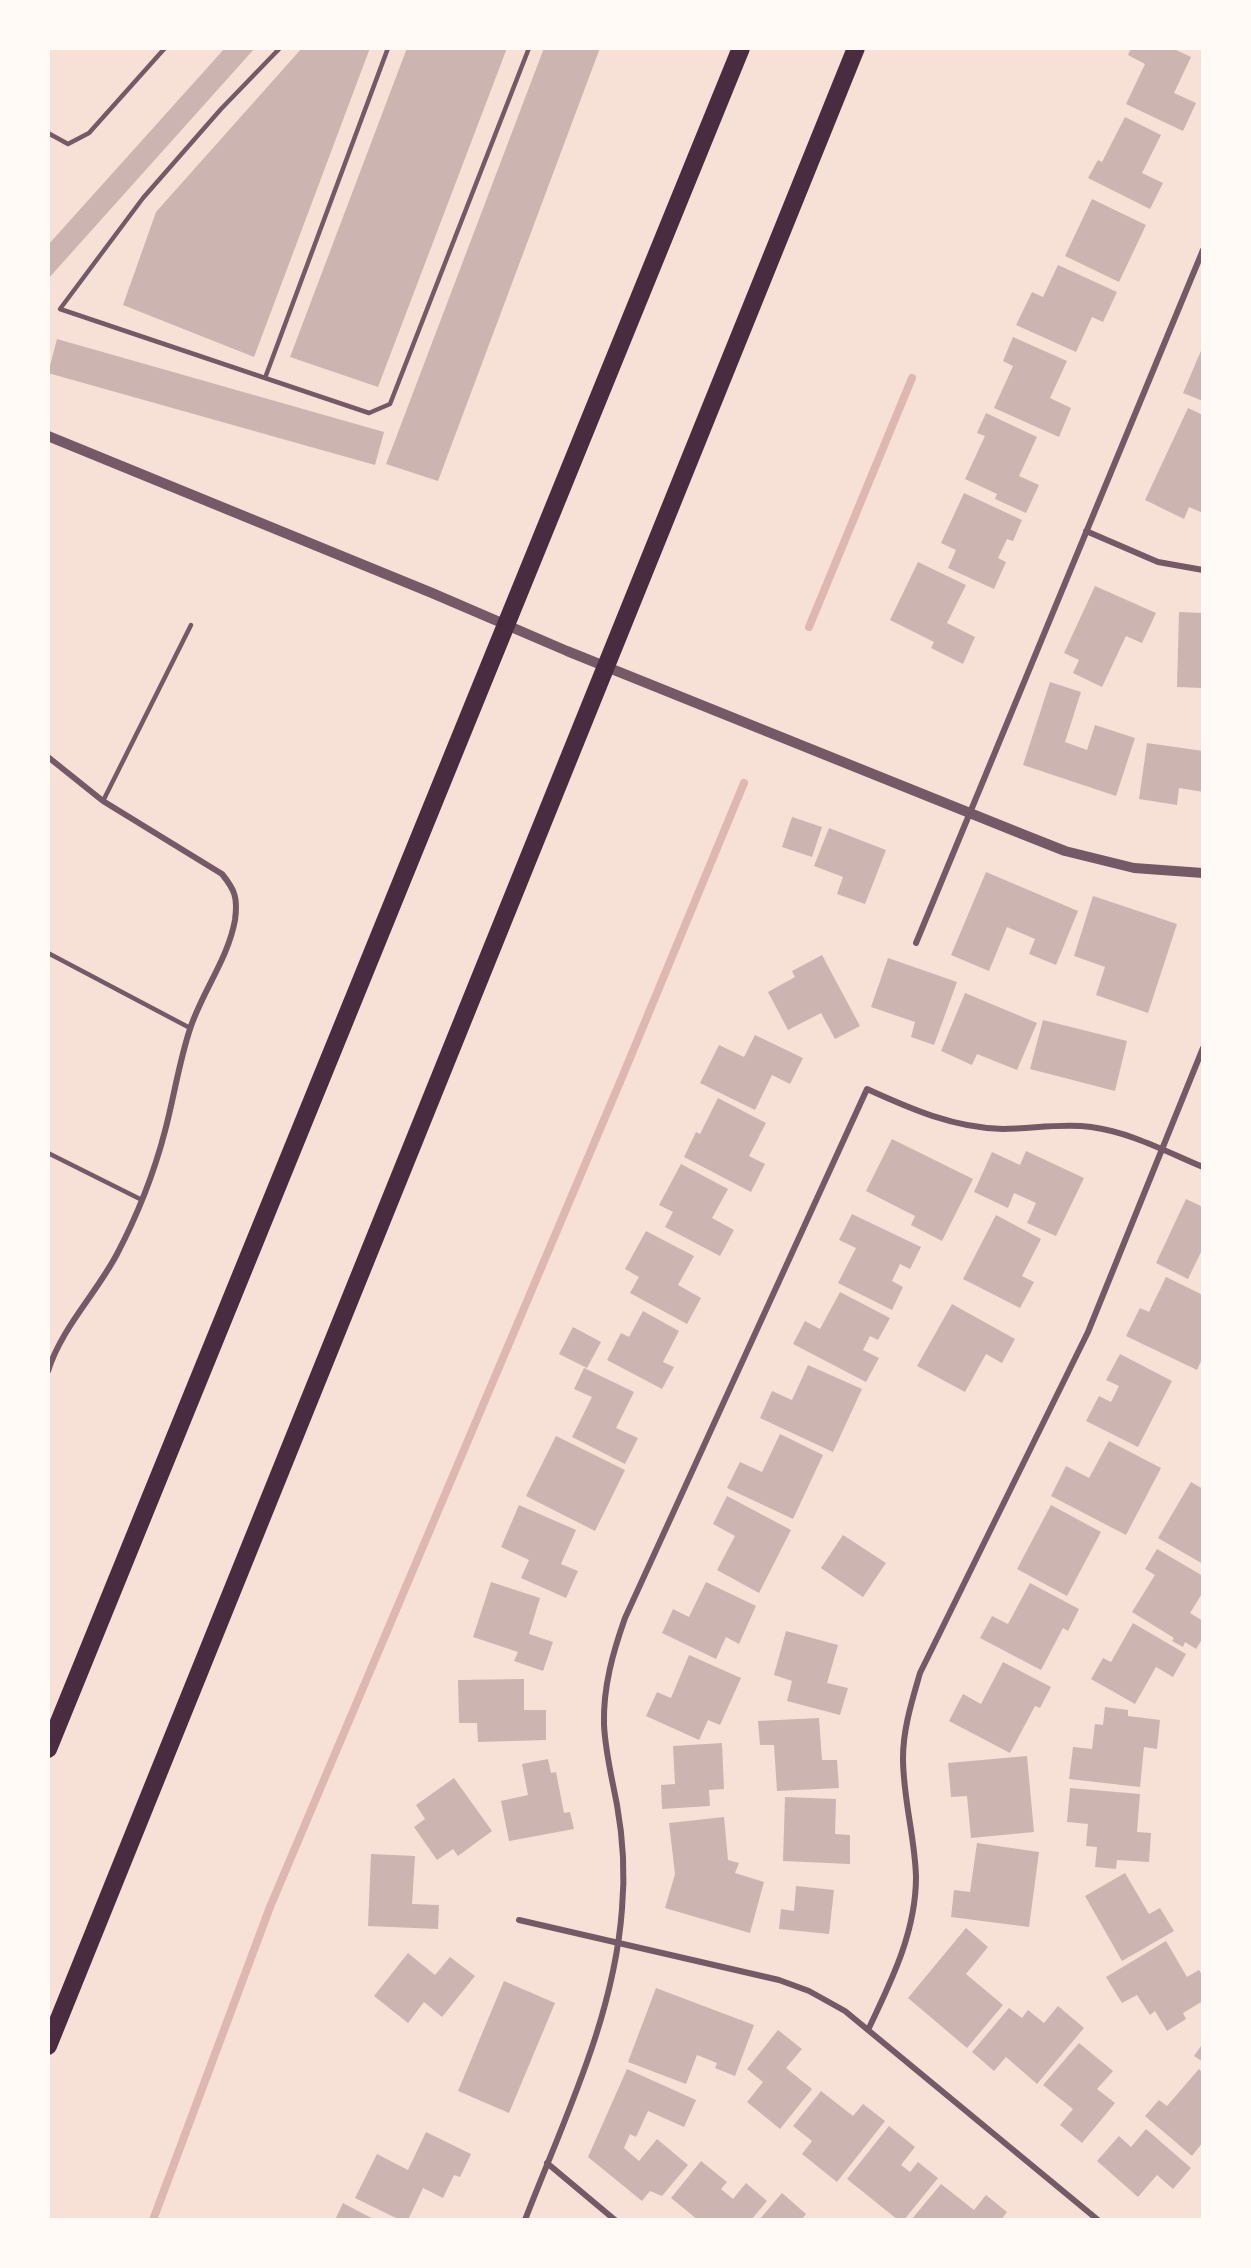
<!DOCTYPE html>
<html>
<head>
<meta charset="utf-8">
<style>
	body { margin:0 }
	#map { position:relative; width:1251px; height:2268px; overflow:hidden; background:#f7e1d7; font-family:"IBM Plex Sans",sans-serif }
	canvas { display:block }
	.frame { position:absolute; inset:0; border:50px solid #fffaf5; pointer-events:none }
</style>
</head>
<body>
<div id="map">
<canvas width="1251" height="2268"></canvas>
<div class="frame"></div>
</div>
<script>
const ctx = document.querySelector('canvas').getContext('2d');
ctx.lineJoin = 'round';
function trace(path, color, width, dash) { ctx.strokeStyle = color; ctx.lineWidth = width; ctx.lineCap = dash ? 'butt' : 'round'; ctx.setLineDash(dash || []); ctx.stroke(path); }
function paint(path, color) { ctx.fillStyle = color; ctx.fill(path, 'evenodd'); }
trace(new Path2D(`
	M809,627L912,378
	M153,2220L270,1907L623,1075L744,783`), '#dcb8b0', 8);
paint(new Path2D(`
	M225,48H255L48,279V245Z
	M302,48H370L254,357L123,305L156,212Z
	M407,48H507L378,387L290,357Z
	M544,48H600L438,481L386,464Z
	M1131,48H1172L1191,57L1174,93L1196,103L1183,131L1126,104L1145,64L1128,55Z
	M1125,117L1161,135L1142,173L1163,183L1150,209L1088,178L1098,160L1102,162Z
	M1092,199L1146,225L1119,282L1065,256Z
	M1058,265L1117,292L1103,322L1092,317L1076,352L1016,325L1032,292L1043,297Z
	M1013,337L1067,361L1050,398L1071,408L1059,437L994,408L1013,366L1003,361Z
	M57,339L384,432L375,465L48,373Z
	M1203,346V401L1183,393Z
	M1188,408L1203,415V513L1189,507L1184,519L1145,500Z
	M986,413L1037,437L1019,476L1039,485L1026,513L995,499L997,494L965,479L985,436L977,433Z
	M964,493L1022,520L1013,541L1007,539L998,558L1006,562L994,589L948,568L956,550L941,543Z
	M918,562L966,585L947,623L975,637L963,664L931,648L934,642L890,620Z
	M1095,586L1156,613L1142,643L1126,636L1102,687L1073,673L1079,660L1064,653Z
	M1179,612L1203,613V688L1177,687Z
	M1050,682L1081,692L1065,742L1087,750L1095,725L1135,738L1116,796L1023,765Z
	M1147,743L1203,751V792L1179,788L1177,805L1139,799Z
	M792,817L822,827L812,857L782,847Z
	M829,828L886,850L865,904L837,894L843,877L814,866Z
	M986,872L1078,911L1056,965L1029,954L1035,939L1007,927L989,971L951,955Z
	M1093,896L1177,924L1148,1013L1096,995L1105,967L1074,956Z
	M822,955L860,1026L835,1039L821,1013L788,1030L768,992L795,977L792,971Z
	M888,958L957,982L934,1045L911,1037L915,1022L871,1007Z
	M965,993L1037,1023L1017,1070L977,1054L972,1065L941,1051Z
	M1043,1020L1127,1041L1115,1091L1030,1069Z
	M755,1035L803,1058L790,1084L772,1075L755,1110L700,1083L719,1045L744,1057Z
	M718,1098L766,1123L749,1156L765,1164L751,1192L684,1157L696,1132L700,1134Z
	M892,1139L973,1179L942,1241L911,1225L915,1216L866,1191Z
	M1026,1151L1084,1178L1056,1236L1027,1223L1036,1203L1014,1193L1008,1208L974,1192L992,1152L1020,1165Z
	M681,1164L728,1189L712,1218L734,1230L720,1256L665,1227L673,1212L659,1205Z
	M1186,1199L1203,1207V1253L1201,1252L1188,1279L1156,1263Z
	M852,1214L921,1247L910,1269L900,1264L892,1281L903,1287L892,1310L838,1283L856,1248L839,1240Z
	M996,1215L1041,1239L1022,1276L1034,1282L1020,1308L963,1279Z
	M646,1231L694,1256L678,1285L701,1298L687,1324L630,1293L639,1277L625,1269Z
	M1166,1277L1203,1295V1357L1197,1370L1126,1336L1140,1308L1149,1312Z
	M840,1292L890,1318L878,1340L870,1336L863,1350L879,1358L866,1382L793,1344L805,1321L820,1329Z
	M952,1304L1015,1339L1002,1363L986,1354L965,1392L917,1366Z
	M643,1311L679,1331L663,1362L674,1367L662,1389L607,1360L621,1333L629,1337Z
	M573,1327L601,1342L587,1368L559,1354Z
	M1120,1354L1172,1381L1138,1447L1086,1421L1099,1396L1111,1402L1119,1386L1106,1380Z
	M808,1365L862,1389L833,1452L760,1418L772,1391L792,1400Z
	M584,1368L634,1392L616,1428L638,1438L625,1464L572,1437L592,1397L574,1389Z
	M780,1434L823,1455L793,1519L727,1488L740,1462L762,1472Z
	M556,1436L625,1470L595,1531L526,1496Z
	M1109,1441L1161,1468L1126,1535L1051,1496L1066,1466L1089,1478Z
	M1191,1482L1203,1489V1564L1158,1538Z
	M727,1496L791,1530L759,1593L717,1570L735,1536L713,1524Z
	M519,1505L576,1530L561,1564L578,1571L566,1598L521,1578L529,1560L501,1547Z
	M1051,1505L1101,1532L1067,1596L1017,1569Z
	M843,1535L886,1563L863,1597L821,1568Z
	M1157,1549L1203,1576V1592L1190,1613L1203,1621V1638L1196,1649L1185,1642L1183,1647L1172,1641L1174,1638L1132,1612L1155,1575L1145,1569Z
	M491,1582L540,1598L529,1634L553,1642L543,1671L514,1661L518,1652L473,1637Z
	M706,1582L756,1606L739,1644L726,1637L716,1659L662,1633L673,1609L689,1617Z
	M1030,1583L1079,1609L1068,1631L1063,1628L1041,1670L980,1638L992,1616L1008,1624Z
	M1133,1623L1186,1654L1173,1677L1156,1667L1135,1704L1091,1679L1103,1658L1111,1662Z
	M786,1631L838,1645L827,1683L848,1688L840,1715L787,1701L792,1681L774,1675Z
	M689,1655L741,1678L720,1725L708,1720L699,1740L646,1716L657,1692L671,1698Z
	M1003,1662L1051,1687L1040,1708L1035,1706L1010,1753L949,1721L963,1694L981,1704Z
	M524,1679V1710H546V1740L478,1742L477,1723H459L458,1680Z
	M1105,1707L1128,1710V1716L1160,1720L1157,1749L1144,1747L1140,1787L1069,1779L1073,1747L1092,1749L1095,1724L1103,1725Z
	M819,1718L822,1760H837L839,1788L777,1791L774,1745H760L758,1721Z
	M722,1743L724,1789L709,1790L710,1806L662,1809L661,1785L675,1784L673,1746Z
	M1027,1756L1034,1832L971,1838L967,1796L951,1797L948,1763Z
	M548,1759L551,1773L556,1772L564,1813L570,1812L574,1829L509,1841L501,1801L528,1795L522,1764Z
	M454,1778L492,1831L458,1856L453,1849L437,1860L414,1827L425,1819L416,1805Z
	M1070,1788L1140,1794L1137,1832L1151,1833L1149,1862L1117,1860L1116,1869L1095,1867L1097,1847L1086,1846L1088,1824L1067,1822Z
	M785,1797L836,1799L835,1834L850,1835V1864L783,1861Z
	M724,1817L728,1860L739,1863L735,1873L764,1882L750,1933L665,1908L675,1874L669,1823Z
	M977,1843L1039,1852L1029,1927L951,1917L954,1890L970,1892Z
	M371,1854L415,1856L412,1904L439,1905L438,1929L368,1926Z
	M1125,1873L1149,1914L1160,1908L1174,1931L1122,1961L1085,1896Z
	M796,1886L834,1890L829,1934L779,1929L781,1909L794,1911Z
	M966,1928L988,1947L966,1974L1003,2005L967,2048L908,1998Z
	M1166,1941L1187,1977L1199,1970L1203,1977V2001L1183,2013L1186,2019L1167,2031L1155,2011L1150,2015L1137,1995L1122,2003L1106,1977Z
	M408,1953L435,1975L450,1957L475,1976L442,2017L424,2002L408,2023L374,1996Z
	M504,1981L555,2003L509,2113L458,2091Z
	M656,1988L754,2025L735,2076L715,2068L717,2063L697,2055L686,2084L628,2062Z
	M1058,2006L1084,2028L1037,2084L1006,2057L994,2071L972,2052L1009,2008L1022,2018L1028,2010L1044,2023Z
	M778,2030L802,2049L786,2068L812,2089L780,2129L747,2102L763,2082L747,2069Z
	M1079,2043L1113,2071L1097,2089L1115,2103L1082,2143L1060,2125L1073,2109L1043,2085Z
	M1203,2043V2062L1194,2056Z
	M627,2069L696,2100L684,2127L648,2111L636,2137L630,2134L624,2148L639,2161L657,2139L688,2165L662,2196L650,2191L642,2201L588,2157Z
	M1199,2069L1203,2073V2142L1192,2156L1145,2116L1159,2100L1167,2106Z
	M821,2091L853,2116L863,2104L885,2121L837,2182L802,2154L812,2141L793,2126Z
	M889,2126L915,2147L901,2165L910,2172L918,2162L938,2178L904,2220H898L847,2179Z
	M1146,2129L1191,2168L1173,2189L1157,2175L1138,2197L1097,2161L1119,2136L1131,2147Z
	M426,2132L471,2154L460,2177L454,2175L443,2198L423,2188L408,2220H400L355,2198L377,2154L408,2170Z
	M701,2161L727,2182L721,2189L733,2199L746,2183L767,2201L751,2220H698L671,2198Z
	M941,2184L974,2210L986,2195L1007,2212L1001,2220H911Z
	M782,2193L806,2214L801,2220H759Z
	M343,2203L375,2220H335Z`), '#ccb4b1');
trace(new Path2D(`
	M280,48L221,109L143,198L60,309L369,413L390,404L529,48
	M48,133L68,144L89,133L165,48
	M265,378L388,48
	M103,801L191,625
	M48,953L190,1028
	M48,1153L142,1200`), '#755966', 4.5);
trace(new Path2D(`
	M1086,531L1158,562L1203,570
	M48,757L103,801L222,874C235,890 238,898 235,920C228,959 202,992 190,1029C179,1062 174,1097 165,1131C154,1173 137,1216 117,1254C96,1294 62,1327 48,1371
	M916,943L1203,250
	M519,1920L779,1980L809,1991L845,2011L1098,2220
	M868,2030C891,1982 916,1932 916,1877C915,1837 903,1799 903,1758C903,1729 912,1701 920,1673L1088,1332L1203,1048
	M547,2163L615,2220
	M525,2220C564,2119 614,2018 622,1909C625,1875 623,1838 617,1805C612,1778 605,1751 604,1724C603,1687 613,1652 625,1618L867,1089C911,1109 954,1128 1003,1129C1032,1129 1061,1123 1091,1127C1130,1132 1167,1152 1203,1167`), '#755966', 6);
trace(new Path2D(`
	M48,436L432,593L567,651L1022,834L1065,851L1134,868L1203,873`), '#755966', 10);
trace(new Path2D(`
	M48,1749L741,48
	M48,2046L856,48`), '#4a2c40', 18);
</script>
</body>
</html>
